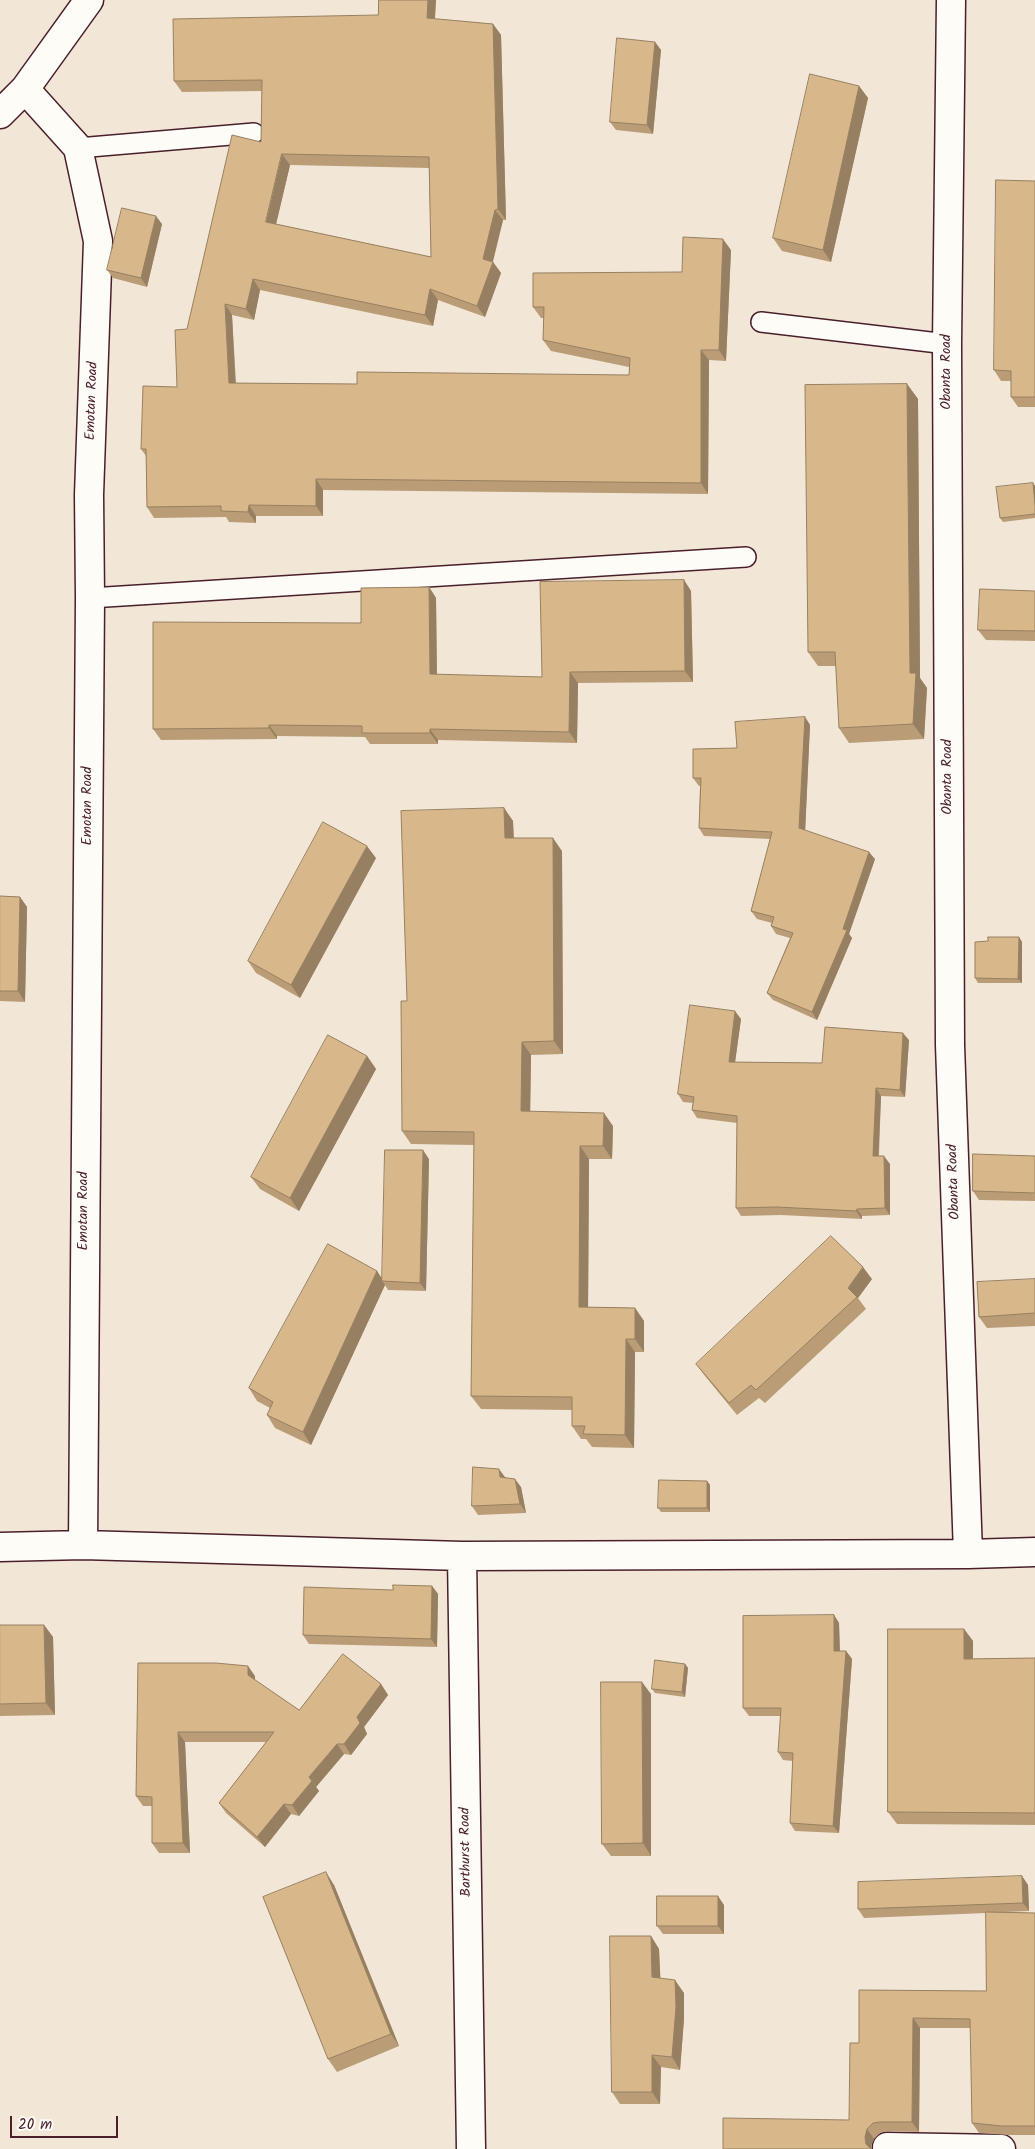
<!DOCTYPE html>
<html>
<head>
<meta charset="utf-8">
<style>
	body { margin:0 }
	#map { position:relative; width:1035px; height:2149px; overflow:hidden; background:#f2e7d6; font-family:Kalam,sans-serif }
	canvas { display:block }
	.scale { position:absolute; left:10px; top:2116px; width:108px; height:22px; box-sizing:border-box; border:2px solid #4a1f2b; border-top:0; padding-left:6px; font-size:15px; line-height:18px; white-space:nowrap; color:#4a1f2b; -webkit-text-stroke:4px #fdfcf7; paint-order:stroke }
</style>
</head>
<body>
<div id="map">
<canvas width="1035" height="2149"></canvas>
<div class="scale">20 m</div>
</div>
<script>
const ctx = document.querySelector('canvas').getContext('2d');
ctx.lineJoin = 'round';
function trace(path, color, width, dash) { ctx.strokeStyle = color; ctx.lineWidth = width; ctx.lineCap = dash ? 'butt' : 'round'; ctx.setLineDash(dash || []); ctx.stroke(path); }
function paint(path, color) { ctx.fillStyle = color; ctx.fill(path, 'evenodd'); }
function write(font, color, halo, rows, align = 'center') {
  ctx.font = font + ' Kalam,sans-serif'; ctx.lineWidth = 4; ctx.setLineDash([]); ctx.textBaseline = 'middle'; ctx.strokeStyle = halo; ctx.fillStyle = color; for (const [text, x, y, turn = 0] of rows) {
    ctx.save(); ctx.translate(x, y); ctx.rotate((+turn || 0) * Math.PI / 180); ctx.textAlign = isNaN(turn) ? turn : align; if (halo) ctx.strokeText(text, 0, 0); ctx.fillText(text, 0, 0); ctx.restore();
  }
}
const lane = new Path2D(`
	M78,148L254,133
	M761,322L947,344
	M90,598L746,557`);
const street = new Path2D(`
	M951,0L947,344L950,1045L968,1554
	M25,89L78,148L98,241L89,495L90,598L83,1545
	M0,114L25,89L89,0
	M0,1547L83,1545L462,1556L968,1554L1035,1552
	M462,1556L471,2149
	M887,2147L1001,2149`);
trace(lane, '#4a1f2b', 22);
trace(street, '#4a1f2b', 31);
trace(lane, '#fdfcf7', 19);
trace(street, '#fdfcf7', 28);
paint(new Path2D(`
	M379,0H436L435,19L493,24L501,35L506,220H503L493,262L501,273L485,317L438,300L433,326L260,290L254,320L232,315L236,383L357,384L629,375V367L551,351L543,340L544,318H541L533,307L682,272L731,250L726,361L709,360L708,494L323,490V516H256V523L229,522L226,517L154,518L147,507L146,456L141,449L177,387L187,329L261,142L262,91L182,92L174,81L378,15ZM290,165L429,168L431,257L276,224Z
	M655,42L661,50L653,134L616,130L610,122Z
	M859,86L868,98L831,262L782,251L773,238Z
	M1035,181V407H1018L1011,397V381H1001L994,370Z
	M162,224L147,287L113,278L107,270Z
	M907,384L918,399L920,678L927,688L924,739L849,743L839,728L836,666H818L808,652Z
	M1033,483L1035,486V518L1003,522L1000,518Z
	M684,580L691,591L693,682L578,683L577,743L438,740V744H370L365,737L277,736V739L161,740L153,729L429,587L436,598L437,675L542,677Z
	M1035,591V641L986,640L978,630Z
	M805,717L810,725L805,830L875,859L849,934L852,938L817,1020L773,1000L767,993L790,938L776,934L771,926L772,923L757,919L751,911L770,839L704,836L699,828L700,786H699L693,778L737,748Z
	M504,808L513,821L514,838L562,851L563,1054L531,1055L530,1112L613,1126L612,1159H589L588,1307L635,1308L644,1321V1352H635L634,1448L592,1447L586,1439H581L572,1426V1410L481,1409L471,1396L474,1145L411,1144L402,1131L407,1001Z
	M376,858L300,998L256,973L248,961Z
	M0,896L20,897L27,907L25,1002L0,1001Z
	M1019,937L1022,942V983H978L975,978L988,941Z
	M741,1019L735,1062L822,1063L909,1040L905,1097L881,1096L879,1156L890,1164V1215L862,1216V1219L781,1215L741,1216L736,1208L737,1123L697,1118L692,1110L693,1103L683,1102L678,1094Z
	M367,1056L376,1069L299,1211L260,1189L251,1177Z
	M1035,1156V1201L979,1200L973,1191Z
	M429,1159L426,1291L388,1290L385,1285L311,1445L275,1428L267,1415L270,1408L257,1401L249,1388L377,1271L382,1279Z
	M872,1279L858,1298L866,1309L765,1403L759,1398L737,1415L705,1376L696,1364Z
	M1035,1279V1326L987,1328L979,1317Z
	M505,1477L521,1487L526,1513L478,1515L472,1506Z
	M707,1481L710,1485V1512H661L658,1508Z
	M432,1586L438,1594L437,1647L309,1644L303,1635L393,1590Z
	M834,1615L839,1623L840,1651H846L852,1659L839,1833L795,1831L790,1823L793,1761L783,1760L778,1752L781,1716H749L743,1708Z
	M0,1625H44L53,1637L55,1715L0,1716Z
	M964,1629L973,1641V1659L1035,1658V1825L897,1824L888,1812Z
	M138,1663L255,1676V1680L299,1710L381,1684L388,1695L364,1727L367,1734L351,1755L344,1754L316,1787L319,1791L299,1816L291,1814L265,1847L226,1813L219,1803L266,1742H185L190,1853H159L152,1843V1806H143L136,1796Z
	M685,1664L688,1668L685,1697L655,1693L652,1689Z
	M651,1694V1856H611L602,1844Z
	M1022,1876L1028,1885L1029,1911L1006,1912L1035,1913V2135H1008L979,2133L972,2123L971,2028H920L919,2132L887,2131L880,2133L874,2139L871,2146L872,2149H723L849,2120L859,2043V1990L986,1991V1913L864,1918L858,1909Z
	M334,1885L399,2046L337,2072L328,2059Z
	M724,1905V1934H663L657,1926Z
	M651,1936L659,1949L660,1978L684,1993V2019L680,2070L661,2067L660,2104H620L612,2092Z`), '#ba9d77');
paint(new Path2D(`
	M428,0H436L434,29L427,18Z
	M493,24L501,35L506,220L498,209Z
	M655,42L661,50L653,134L647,125Z
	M859,86L868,98L831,262L823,250Z
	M282,154L290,165L274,233L266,222Z
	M495,210L503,220L491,268L493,262L501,273L485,317L477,306L483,259Z
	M156,216L162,224L147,287L141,278Z
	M723,239L731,250L726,361L719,350Z
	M253,279L260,290L254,320L246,309Z
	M430,289L438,300L433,326L425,315Z
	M225,304L232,315L236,394L229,383Z
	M701,350L709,360L708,494L701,483Z
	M907,384L918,399L920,678L927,688L924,739L913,724L910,673Z
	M316,479L323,490V516L316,506Z
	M1033,483L1035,486V505Z
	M249,505L256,516V523L248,512Z
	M684,580L691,591L693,682L685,671Z
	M429,587L436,598L437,685L430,674Z
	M570,672L578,683L577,743L569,732Z
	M805,717L810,725L805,835L799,828Z
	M269,725L277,736V739L269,728Z
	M430,729L438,740V744L430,733Z
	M504,808L513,821L514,851L505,838Z
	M553,838L562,851L563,1054L554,1041Z
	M367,846L376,858L300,998L291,985Z
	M869,852L875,859L849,934L852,938L817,1020L812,1012L843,929Z
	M20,897L27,907L25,1002L18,991Z
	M1019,937L1022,942V983L1018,979Z
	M735,1011L741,1019L734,1070L729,1062Z
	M903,1033L909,1040L905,1097L900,1090Z
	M522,1042L531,1055L530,1124L521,1111Z
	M367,1056L376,1069L299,1211L290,1198Z
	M876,1088L881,1096L878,1164L873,1156Z
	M604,1113L613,1126L612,1159L603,1146Z
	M580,1146L589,1159L588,1320L579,1307Z
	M423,1150L429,1159L426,1291L420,1283Z
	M884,1156L890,1164V1215L885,1208Z
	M857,1209L862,1216V1219L856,1211Z
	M863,1267L872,1279L858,1298L848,1288Z
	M377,1271L384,1282L382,1281L385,1285L311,1445L303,1432Z
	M635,1308L644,1321V1352L635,1339Z
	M626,1339L635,1352L634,1448L625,1435Z
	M499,1469L505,1477L506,1485L500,1477Z
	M515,1479L521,1487L526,1513L520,1504Z
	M707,1481L710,1485V1512L707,1508Z
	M432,1586L438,1594L437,1647L431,1639Z
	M834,1615L839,1623L840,1659L834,1651Z
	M44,1625L53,1637L55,1715L46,1703Z
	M964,1629L973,1641V1671L964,1659Z
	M846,1651L852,1659L839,1833L833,1826Z
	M685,1664L688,1668L685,1697L682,1692Z
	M248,1666L255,1676V1685L248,1675Z
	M642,1682L651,1694V1856L643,1843Z
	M381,1684L388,1695L364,1727L367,1734L351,1755L344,1744L357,1717Z
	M178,1732L185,1742L190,1853L183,1843Z
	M337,1744L344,1754L316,1787L309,1777Z
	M312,1781L319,1791L299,1816L292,1805Z
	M284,1804L291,1814L265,1847L257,1837Z
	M326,1872L334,1885L399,2046L391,2034Z
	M1022,1876L1028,1885L1029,1911L1023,1903Z
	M718,1896L724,1905V1934L718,1926Z
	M651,1936L659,1949L661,1990L652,1977Z
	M675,1980L684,1993V2019L680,2070L672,2057Z
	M913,2018L920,2028L919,2132L912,2122Z
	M652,2055L661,2067L660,2104L652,2092Z
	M867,2129L874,2139L871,2146L872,2149H870L866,2144L865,2137Z`), '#978061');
const building = new Path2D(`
	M379,0H428L427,18L493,24L498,209L495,210L483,259L493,262L477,306L430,289L425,315L253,279L246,309L225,304L229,383L357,384V372L629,375L630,358L543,340L544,307H533V273L682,272L683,237L723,239L719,350H701V483L316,479V506L249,505L248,512L221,511V506L147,507L146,449H141L143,386L177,387L175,330L187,329L232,135L261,142L262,80L174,81L173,19L378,15ZM282,154L429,157L431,257L266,222Z
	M617,38L655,42L647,125L610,122Z
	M810,74L859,86L823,250L773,238Z
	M996,180L1035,181V397H1011V371L994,370Z
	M122,208L156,216L141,278L107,270Z
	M907,384L910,673H916L913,724L839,728L835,652H808L805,385Z
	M1033,483L1035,505V514L1000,518L996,487Z
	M684,580L685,671L570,672L569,732L430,729V733H362V726L269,725V728L153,729V622L361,623V588L429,587L430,674L542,677L540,582Z
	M980,589L1035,591V631L978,630Z
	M805,717L799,828L869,852L843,929L847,930L812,1012L767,993L793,933L771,926L774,917L751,911L772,832L699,828L701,778H693V749L737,748L735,722Z
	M504,808L505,838H553L554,1041L522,1042L521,1111L604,1113L603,1146H580L579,1307L635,1308V1339H626L625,1435L583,1434L585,1426H572V1397L471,1396L474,1132L402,1131L401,1001H407L401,811Z
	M323,822L367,846L291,985L248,961Z
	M0,896L20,897L18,991H0Z
	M988,937H1019L1018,979L975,978V942L988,941Z
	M690,1005L735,1011L729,1062L822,1063L825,1027L903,1033L900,1090L876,1088L873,1156H884L885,1208L857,1209L856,1211L776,1207L736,1208L737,1116L692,1110L694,1097L678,1094Z
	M328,1035L367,1056L290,1198L251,1177Z
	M385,1150H423L420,1283L382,1281Z
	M973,1154L1035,1156V1193L973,1191Z
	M831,1236L863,1267L848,1288L857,1297L756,1390L751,1385L729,1403L696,1364Z
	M328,1244L377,1271L303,1432L267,1415L273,1402L249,1388Z
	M1035,1279V1313L979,1317L977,1282Z
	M473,1467L499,1469L500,1477L515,1479L520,1504L472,1506Z
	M659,1480L707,1481V1508H658Z
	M393,1585L432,1586L431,1639L303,1635L304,1587L393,1590Z
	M834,1615V1651H846L833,1826L790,1823L793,1753L778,1752L781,1708H743V1616Z
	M0,1625H44L46,1703L0,1704Z
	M888,1629H964V1659L1035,1658V1813L888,1812Z
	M343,1654L381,1684L357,1717L360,1723L344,1744H337L309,1777L312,1781L292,1805L284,1804L257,1837L219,1803L274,1732H178L183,1843H152V1797L136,1796L138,1663H216L248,1666V1675L299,1710Z
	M655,1660L685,1664L682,1692L652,1689Z
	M601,1682H642L643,1843L602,1844Z
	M326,1872L391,2034L328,2059L263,1897Z
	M1022,1876L1023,1903L858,1909V1882Z
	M657,1896H718V1926H657Z
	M986,1912L1035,1913V2126H1002L972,2123L970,2019L913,2018L912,2122H880L873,2123L867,2129L865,2137L866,2144L871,2149H723V2118L849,2120L850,2043H859V1990L986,1991Z
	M610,1936H651L652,1977L675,1980L676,2007L672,2057L652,2055V2092H612Z`);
paint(building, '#d8b78a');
trace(building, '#978061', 1);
write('14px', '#4a1f2b', '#fdfcf7', [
	["Obanta Road",948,372,-90],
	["Emotan Road",93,401,-88],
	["Obanta Road",949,777,-90],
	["Emotan Road",89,806,-90],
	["Obanta Road",955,1182,-92],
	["Emotan Road",85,1211,-90],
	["Barthurst Road",467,1852,-91]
]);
</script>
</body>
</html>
